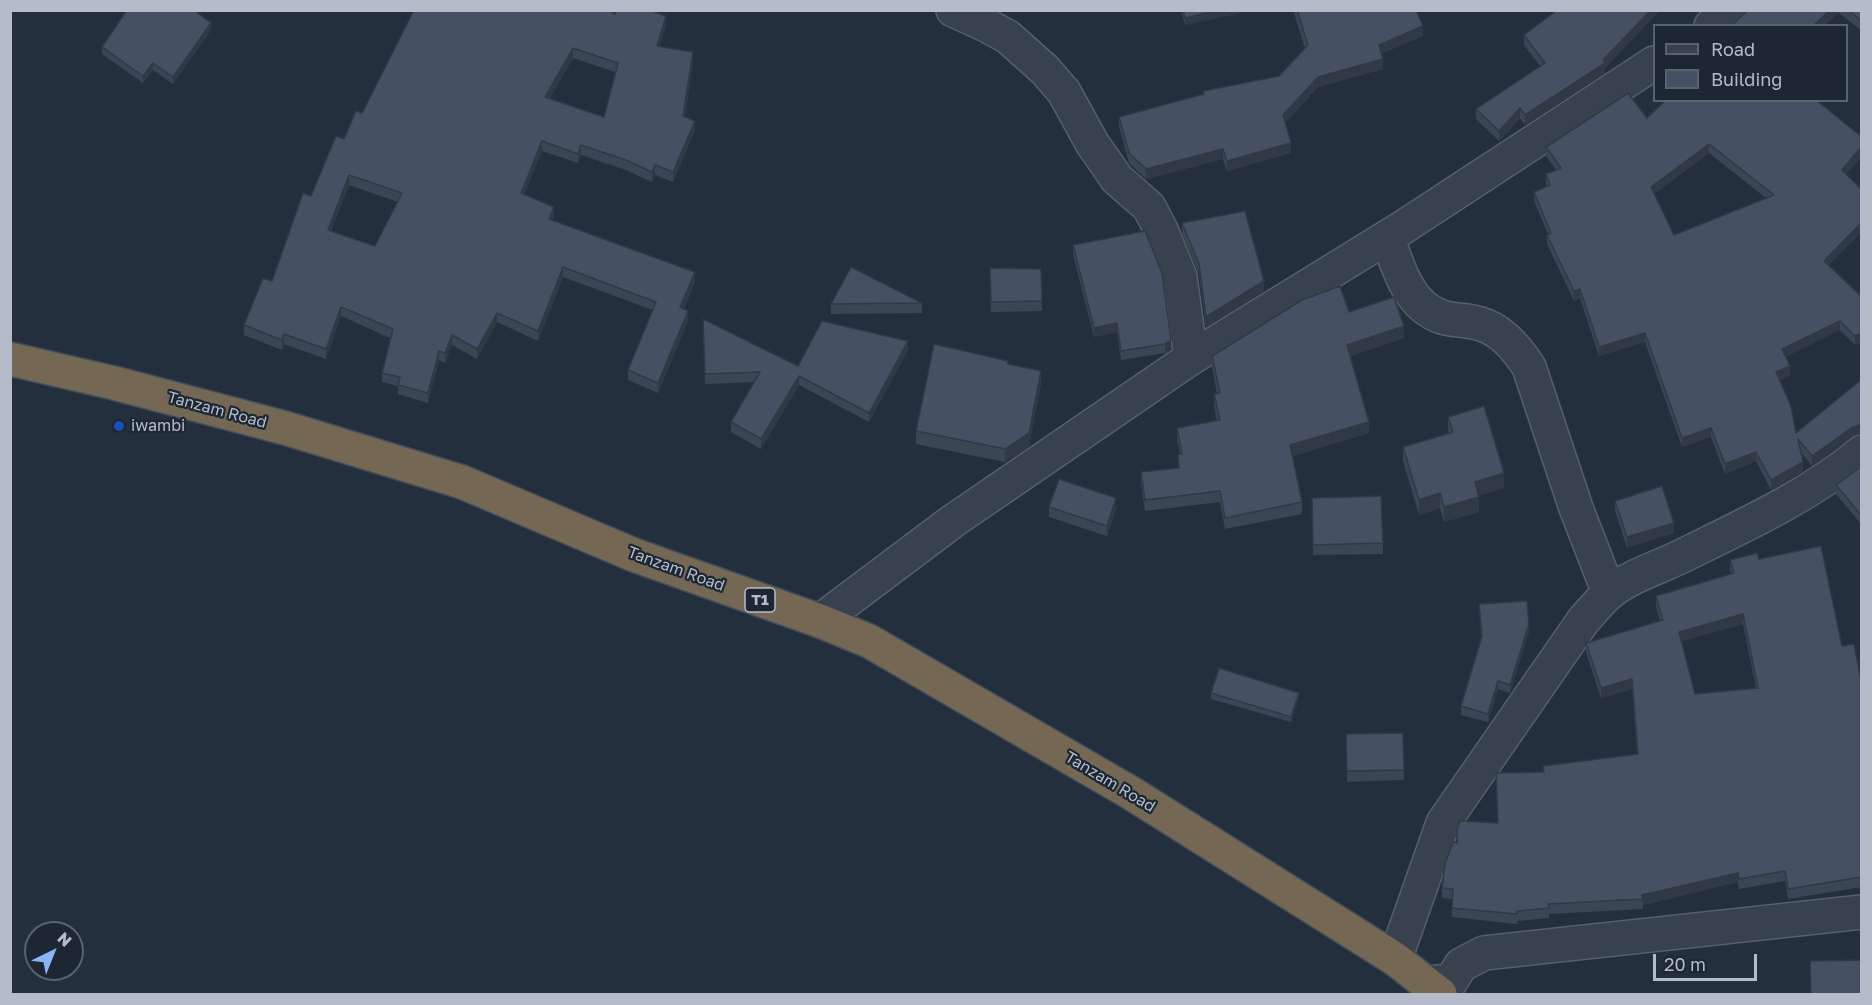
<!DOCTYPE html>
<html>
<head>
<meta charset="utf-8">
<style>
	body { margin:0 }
	#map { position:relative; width:1872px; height:1005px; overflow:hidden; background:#242f3e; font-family:"Golos Text",sans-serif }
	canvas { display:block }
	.frame { position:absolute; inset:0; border:12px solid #b4bcc9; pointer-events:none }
	.legend { position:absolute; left:1653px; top:24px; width:195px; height:78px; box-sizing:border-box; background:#1d2633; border:2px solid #59626f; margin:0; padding:8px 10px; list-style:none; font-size:18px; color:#b4bcc9 }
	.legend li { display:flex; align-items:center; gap:12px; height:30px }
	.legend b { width:30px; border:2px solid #59626f }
	.north { position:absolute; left:24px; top:921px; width:60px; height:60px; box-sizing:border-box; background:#1d2633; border:2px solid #59626f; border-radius:50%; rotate:43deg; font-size:16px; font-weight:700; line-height:24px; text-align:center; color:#b4bcc9 }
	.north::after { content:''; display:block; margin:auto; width:21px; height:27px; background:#8ab4f8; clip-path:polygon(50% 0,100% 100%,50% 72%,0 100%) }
	.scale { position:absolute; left:1653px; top:954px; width:104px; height:27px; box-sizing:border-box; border:3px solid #b4bcc9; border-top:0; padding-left:8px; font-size:18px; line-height:21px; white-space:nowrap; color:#b4bcc9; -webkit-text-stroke:4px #1d2633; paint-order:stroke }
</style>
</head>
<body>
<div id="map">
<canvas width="1872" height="1005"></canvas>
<div class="frame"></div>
<ul class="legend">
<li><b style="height:8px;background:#38414e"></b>Road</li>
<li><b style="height:16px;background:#455162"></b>Building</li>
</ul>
<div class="north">N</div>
<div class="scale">20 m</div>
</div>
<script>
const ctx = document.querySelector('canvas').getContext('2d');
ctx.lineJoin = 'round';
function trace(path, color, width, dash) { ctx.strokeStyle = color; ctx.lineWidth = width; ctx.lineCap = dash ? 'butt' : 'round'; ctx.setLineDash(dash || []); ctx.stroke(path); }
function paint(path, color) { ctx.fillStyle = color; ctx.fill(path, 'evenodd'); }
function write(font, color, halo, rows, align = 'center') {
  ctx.font = font + ' "Golos Text",sans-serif'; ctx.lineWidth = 4.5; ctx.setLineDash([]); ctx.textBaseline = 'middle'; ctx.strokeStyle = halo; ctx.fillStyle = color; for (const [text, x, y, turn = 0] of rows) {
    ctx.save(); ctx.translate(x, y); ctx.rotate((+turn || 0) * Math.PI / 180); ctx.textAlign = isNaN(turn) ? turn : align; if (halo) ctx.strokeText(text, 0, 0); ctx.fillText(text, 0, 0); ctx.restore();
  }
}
const minor = new Path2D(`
	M953,10L988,26L1008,37L1045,70L1064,92L1092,143L1117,179L1149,207L1161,230L1180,277L1191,358
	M1711,26L1733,10
	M1387,237C1396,260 1404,291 1424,307C1445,324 1459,317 1481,324C1502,330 1518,350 1529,367L1576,508L1609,593
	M820,621L953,521L1191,358L1402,228L1654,63
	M1395,959L1443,823L1583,621C1591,612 1599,602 1608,594C1629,576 1658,568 1682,556C1743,526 1809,496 1862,452
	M1426,983L1451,981L1461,965L1484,953L1862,912`);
const highway = new Path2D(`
	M10,359L114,383L285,428L462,482L634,555L820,621L869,641L1131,793L1395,959L1440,994`);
trace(minor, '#565f6c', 36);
trace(highway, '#434c59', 36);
trace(minor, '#38414e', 33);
trace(highway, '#746855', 33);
paint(new Path2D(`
	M1181,10H1240V13L1185,25Z
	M1293,10H1416L1423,36L1381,54L1383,69L1318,87L1285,123L1291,153L1227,171L1223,159L1146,179L1129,163L1119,127V117L1203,95V91L1279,76L1305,48Z
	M1557,10H1660L1605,68V73L1525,125L1520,118L1499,141L1476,119V109L1540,66L1524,45V35Z
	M1748,10H1862V31L1839,13Z
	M615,14L666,26L659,46L693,62L685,116L695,130L673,182L655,175L652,182L626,170L581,155L578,163L542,151L524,194L554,217L553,220L695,282L684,309L688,321L658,393L628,380V370L653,310L563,277L538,341L497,322L477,359L452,345L445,363L439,360L428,403L398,394V386L382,382V373L390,338L341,316L326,359L284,344L282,350L244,335V325L272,281L311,196L344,139L362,113ZM573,58L615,72L604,117L550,98ZM349,185L398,202L375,246L331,231Z
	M211,30L173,84L153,70L143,83L102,54V47Z
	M1647,118L1862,137V156L1846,174L1862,190V232L1828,265L1862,297L1855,345L1840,330L1785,357L1790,375L1780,380L1796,433L1862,379V434L1851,437L1812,466L1801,452L1803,471L1771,490L1756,461L1725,474L1711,437L1682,447L1645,342L1599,356L1580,298L1574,301L1547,244V235L1548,234L1534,201V192L1547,186L1546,184V174L1556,170L1546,156V147ZM1709,153L1766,198L1674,235L1654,194Z
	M1182,223L1264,291L1206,327L1199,274L1182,233Z
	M1073,245L1171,349L1165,353L1121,360L1117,332L1094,337L1073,254Z
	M990,268L1041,269L1042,311L991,312Z
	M922,303V313L831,314V304Z
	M1349,312L1404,338L1350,356L1369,433L1293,456L1302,502V514L1225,529L1220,502L1145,511L1141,483V472L1178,468V454H1180L1177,440V428L1217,421L1214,406V394H1217L1212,367V356Z
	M703,319L798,366L908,350L869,422L799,385L761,449L731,432V422L755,382L705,384Z
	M1008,364L1041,384L1029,446L1005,462L916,444V431Z
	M1448,417L1504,488L1479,495V512L1444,522L1440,508L1419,515L1403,461V447L1448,434Z
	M1862,466V525L1836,494V485Z
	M1312,498L1383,543V554L1313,555Z
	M1615,501L1674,533L1627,548L1615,511Z
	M1049,507L1116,509L1107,536L1049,517Z
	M1759,559L1842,646L1862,686V887L1788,899L1785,881L1739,889L1738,882L1643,905V909L1549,914V918L1517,921V924L1452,917V899L1442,898V888L1457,843L1498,823L1543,772V766L1637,754L1632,689L1601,698L1586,652V643L1660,621L1656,606V596L1731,574L1730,570V560ZM1743,624L1756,688L1695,694L1681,641Z
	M1479,604L1529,632L1510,693L1498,689L1488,722L1461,715V706L1481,638Z
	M1211,693L1299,698L1291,722L1211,699Z
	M1403,733L1404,780L1347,782L1346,734Z`), '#3b4654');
paint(new Path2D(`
	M1218,10H1240V13L1185,25V18Z
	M1651,10H1660L1605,68V73L1525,125V115L1603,60Z
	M1830,10H1839V13L1824,26H1813Z
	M666,16V26L657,56V46Z
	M211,23V30L173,84V77Z
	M1423,26V36L1379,55V45Z
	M573,48V58L545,107V97Z
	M693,52V62L683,126V116Z
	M1383,59V69L1318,87L1283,125V115L1318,77Z
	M153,63V70L143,83V76Z
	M1520,108V118L1499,141V131Z
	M695,121V130L673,182V172Z
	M542,141V151L521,203V193Z
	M1291,143V153L1227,171V161Z
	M1709,144V153L1651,196V187Z
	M581,145V155L578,163V154Z
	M1862,146V156L1842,179V170Z
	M1223,149V159L1146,179V169Z
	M655,165V175L652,182V172Z
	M349,175V185L328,239V230Z
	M554,207V217L549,229V219Z
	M1862,222V232L1824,270V261Z
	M563,267V277L538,341V331Z
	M695,272V282L680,317V307Z
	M1264,281V291L1206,327V317Z
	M1580,289V298L1574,301V291Z
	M341,307V316L326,359V349Z
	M688,311V321L658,393V383Z
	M497,313V322L477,359V349Z
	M1840,321V330L1782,358V349Z
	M1117,323V332L1094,337V328Z
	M1404,326V338L1347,357V345Z
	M1645,333V342L1599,356V347Z
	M1862,333V342L1855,345V336Z
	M284,334V344L282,350V340Z
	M452,335V345L445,363V353Z
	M1171,340V349L1165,353V344Z
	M908,341V350L869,422V413Z
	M439,351V360L428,403V393Z
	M1790,366V375L1776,382V372Z
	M1041,371V384L1029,446L1005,462V449Z
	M799,376V385L761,449V439Z
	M1369,422V433L1290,457V445Z
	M1860,424V433L1851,437L1812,466V456L1851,428Z
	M1711,428V437L1682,447V438Z
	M1756,452V461L1725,474V464Z
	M1803,462V471L1771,490V480Z
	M1504,473V488L1475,497V482Z
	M1440,493V508L1419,515V500Z
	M1479,497V512L1444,522V507Z
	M1116,498V509L1107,536V526Z
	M1674,523V533L1627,548V537Z
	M1743,614V624L1679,642V632Z
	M1529,624V632L1510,693V685Z
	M1632,679V689L1601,698V688Z
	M1498,681V689L1488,722V714Z
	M1299,693V698L1291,722V717Z
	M1738,873V882L1643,905L1642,895Z`), '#303945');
const building = new Path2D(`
	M127,10H194L211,23L173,77L153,63L143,76L102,47Z
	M414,10H608L615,14L616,10H649L666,16L657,46L693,52L683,116L695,121L673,172L655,165L652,172L626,160L581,145L578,154L542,141L521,193L554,207L549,219L695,272L680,307L688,311L658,383L628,370L656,302L563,267L538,331L497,313L477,349L452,335L445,353L439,351L428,393L398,385L400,377L382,373L393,329L341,307L326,349L284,334L282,340L244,325L263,278L272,281L303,193L311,196L336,136L344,139L356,111L362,113ZM573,48L618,63L604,117L545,97ZM349,175L402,193L375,246L328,230Z
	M1183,10H1218L1185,18Z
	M1297,10H1416L1423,26L1379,45L1383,59L1318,77L1283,115L1291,143L1227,161L1223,149L1146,169L1129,153L1119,117L1204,94L1203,91L1279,76L1308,45Z
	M1557,10H1651L1603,60L1605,63L1525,115L1520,108L1499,131L1476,109L1545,63L1524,35Z
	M1748,10H1830L1813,26H1731Z
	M1848,10H1862V21Z
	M1628,93L1647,118L1666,100H1816L1862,137V146L1842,170L1862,190V222L1824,261L1862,297V333L1855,336L1840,321L1782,349L1790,366L1776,372L1791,406L1796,433L1862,379V424L1851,428L1812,456L1798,439L1803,462L1771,480L1756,452L1725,464L1711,428L1682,438L1645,333L1599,347L1580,289L1574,291L1547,235L1551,233L1534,192L1550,185L1546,174L1561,168L1546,147ZM1709,144L1774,195L1674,235L1651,187Z
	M1245,211L1264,281L1206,317L1199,264L1182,223Z
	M1145,231L1162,273L1171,340L1165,344L1121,351L1117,323L1094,328L1073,245Z
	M851,267L922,303L831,304Z
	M990,268L1041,269L1042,301L991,302Z
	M1340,286L1349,312L1394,297L1404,326L1347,345L1369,422L1290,445L1302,502L1225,518L1220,491L1145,500L1141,472L1179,468L1178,454H1182L1177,428L1220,420L1214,394L1220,393L1212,356L1302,300Z
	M703,319L798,366L822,321L908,341L869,413L799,376L761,439L731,422L760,372L705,374Z
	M934,344L1008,361V364L1041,371L1029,433L1005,449L916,431Z
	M1484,406L1504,473L1475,482L1479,497L1444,507L1440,493L1419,500L1403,447L1453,432L1448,417Z
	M1862,466V516L1836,485Z
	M1059,479L1116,498L1107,526L1049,507Z
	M1662,486L1674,523L1627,537L1615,501Z
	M1381,496L1383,543L1313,545L1312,498Z
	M1821,546L1842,646L1854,644L1862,686V877L1788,889L1785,871L1739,879L1738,873L1642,895L1643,899L1548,904L1549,908L1517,911V914L1452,908L1453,889L1442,888L1445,864L1453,842L1457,843V829L1460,821L1498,823L1496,773L1544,772L1543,766L1638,754L1632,679L1601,688L1586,643L1663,620L1656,596L1734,573L1730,560L1757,553L1759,559ZM1743,614L1758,688L1695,694L1679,632Z
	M1527,601L1529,624L1510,685L1498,681L1488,714L1461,706L1482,636L1479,604Z
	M1219,668L1299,693L1291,717L1211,693Z
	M1403,733L1404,770L1347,771L1346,734Z
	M1862,960V994H1811L1810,961Z`);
paint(building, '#455162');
trace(building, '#303945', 1.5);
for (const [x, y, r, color] of [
	[119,426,6,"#1a4fb4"]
]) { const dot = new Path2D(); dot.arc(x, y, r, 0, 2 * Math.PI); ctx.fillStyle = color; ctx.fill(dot); trace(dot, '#1d2633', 2); }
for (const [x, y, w] of [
	[760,600,30]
]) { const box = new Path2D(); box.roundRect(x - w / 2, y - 12, w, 24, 4.5); ctx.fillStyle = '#1d2633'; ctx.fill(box); trace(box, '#b4bcc9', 1.5); }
write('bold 15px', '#b4bcc9', null, [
	["T1",760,600]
]);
write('16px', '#b4bcc9', '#1d2633', [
	["Tanzam Road",217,410,15],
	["Tanzam Road",676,569,20],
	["Tanzam Road",1110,782,31]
]);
write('16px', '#b4bcc9', '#1d2633', [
	["iwambi",131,426]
], 'left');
</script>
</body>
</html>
